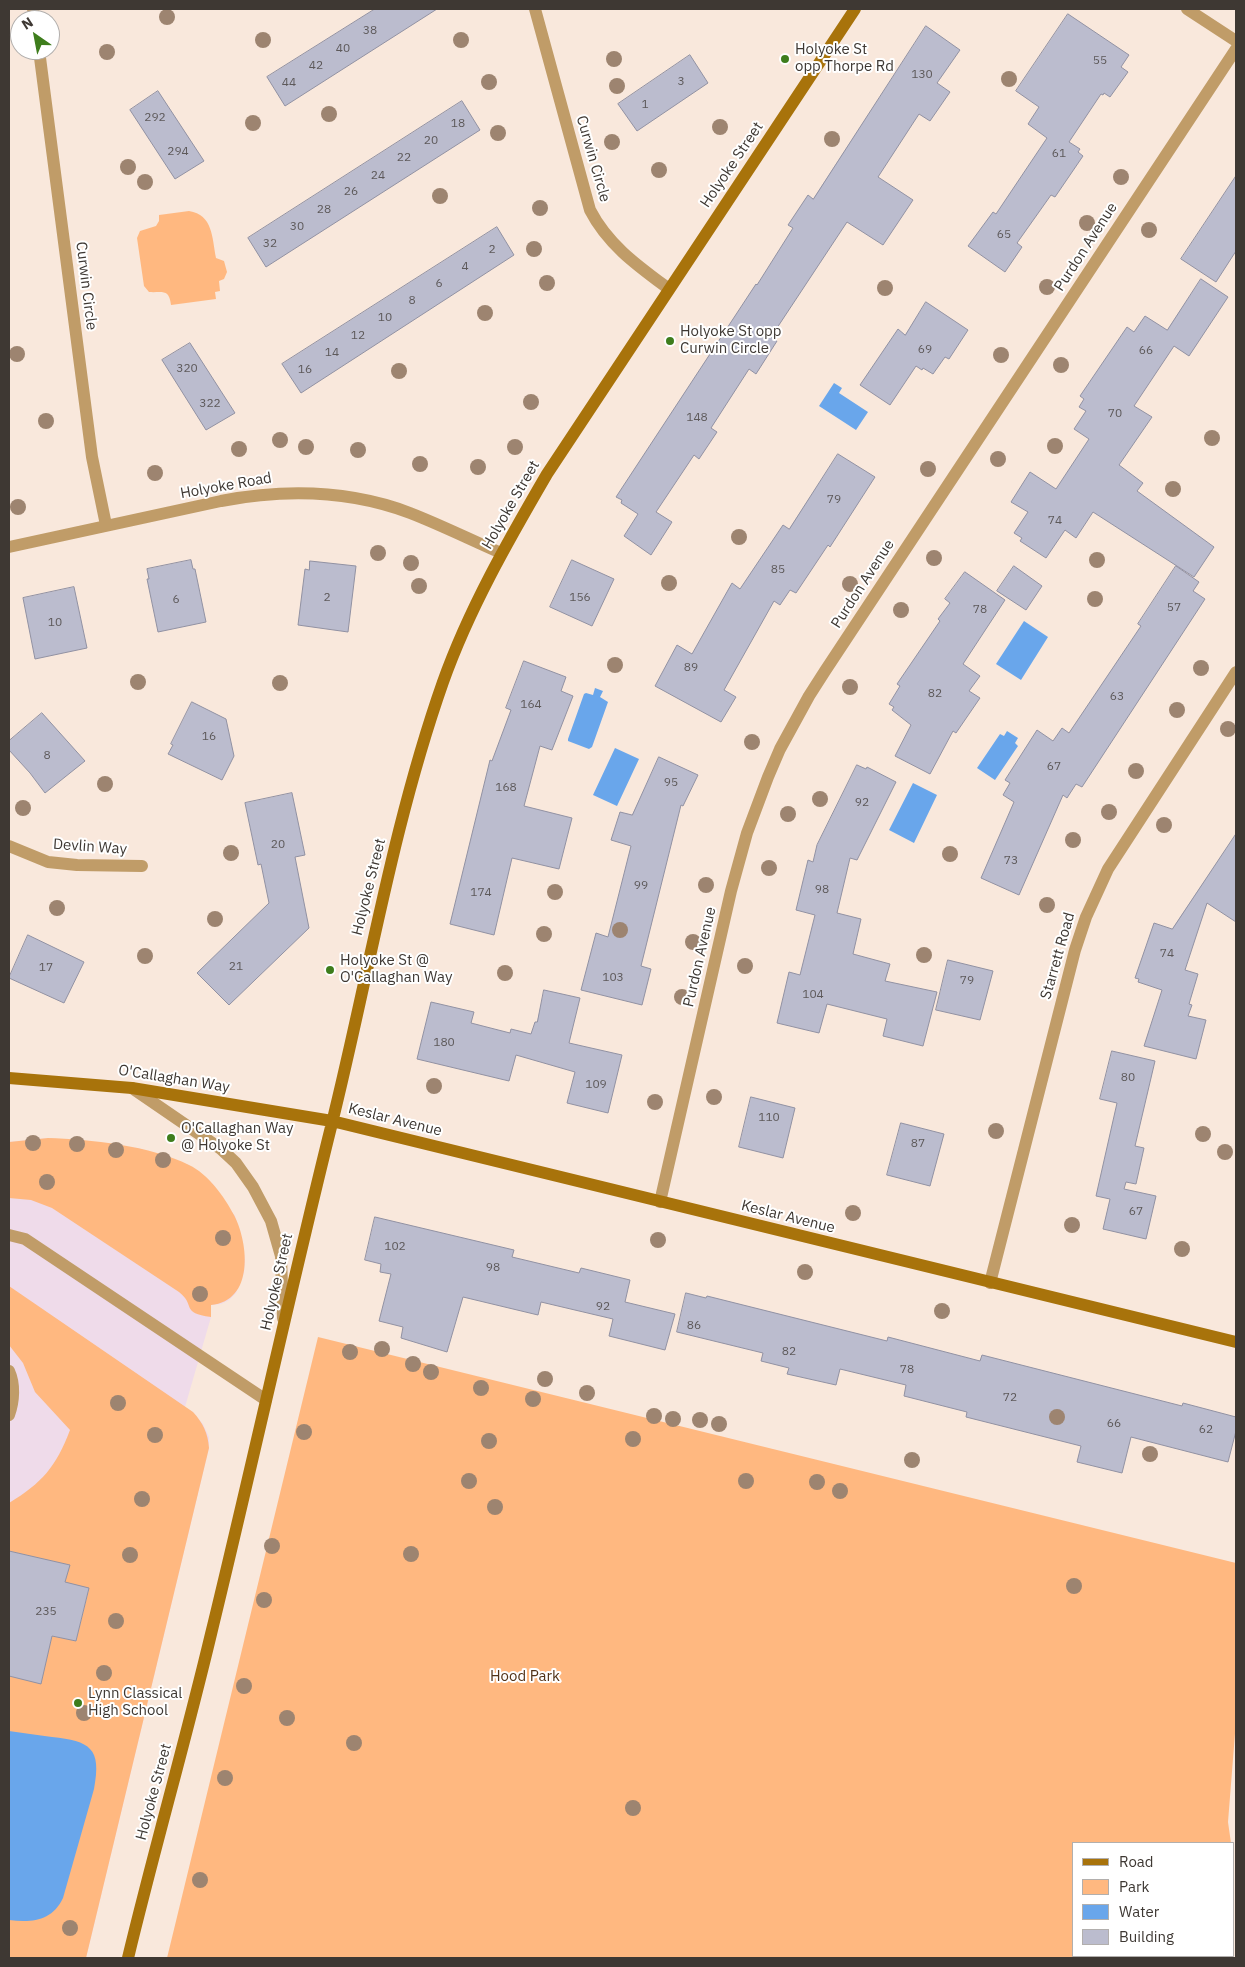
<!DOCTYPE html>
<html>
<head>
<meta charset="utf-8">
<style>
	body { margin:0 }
	#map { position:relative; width:1245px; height:1967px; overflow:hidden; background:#f9e8dc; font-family:"IBM Plex Sans",sans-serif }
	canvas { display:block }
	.frame { position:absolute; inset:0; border:10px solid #3e3833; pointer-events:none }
	.legend { position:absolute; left:1072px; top:1842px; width:162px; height:115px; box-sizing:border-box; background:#fff; border:1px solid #b2afad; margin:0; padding:6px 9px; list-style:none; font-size:15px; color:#3e3833 }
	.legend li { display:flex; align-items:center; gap:10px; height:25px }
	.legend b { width:25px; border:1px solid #b2afad }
	.north { position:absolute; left:10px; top:10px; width:50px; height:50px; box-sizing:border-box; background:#fff; border:1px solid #b2afad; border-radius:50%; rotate:327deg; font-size:14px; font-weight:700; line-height:20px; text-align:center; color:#3e3833 }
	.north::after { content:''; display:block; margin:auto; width:18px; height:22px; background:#3e7d1c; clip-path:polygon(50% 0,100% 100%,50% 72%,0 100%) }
</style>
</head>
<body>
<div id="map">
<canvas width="1245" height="1967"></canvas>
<div class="frame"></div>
<ul class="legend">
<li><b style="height:6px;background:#a8730b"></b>Road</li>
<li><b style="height:14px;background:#ffb880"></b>Park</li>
<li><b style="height:14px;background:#69a6eb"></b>Water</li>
<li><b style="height:14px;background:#bbbcce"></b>Building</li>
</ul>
<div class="north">N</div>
</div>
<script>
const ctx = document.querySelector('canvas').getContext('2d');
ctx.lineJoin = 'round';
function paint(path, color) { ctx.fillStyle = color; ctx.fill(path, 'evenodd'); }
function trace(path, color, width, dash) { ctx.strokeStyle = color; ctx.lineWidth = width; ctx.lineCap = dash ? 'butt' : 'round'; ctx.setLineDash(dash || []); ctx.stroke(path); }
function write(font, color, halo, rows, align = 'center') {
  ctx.font = font + ' "IBM Plex Sans",sans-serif'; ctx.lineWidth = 4; ctx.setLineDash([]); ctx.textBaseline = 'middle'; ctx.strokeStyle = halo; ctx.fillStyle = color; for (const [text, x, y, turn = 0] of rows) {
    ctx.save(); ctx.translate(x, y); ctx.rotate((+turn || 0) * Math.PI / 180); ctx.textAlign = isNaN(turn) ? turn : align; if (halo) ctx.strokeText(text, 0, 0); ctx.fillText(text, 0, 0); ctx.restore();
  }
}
paint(new Path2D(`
	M48,1138L138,1148L189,1165L213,1184L235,1216L241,1234L245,1260L244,1273L236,1293L229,1300L221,1304L211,1305V1317L185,1407L193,1412L203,1424L209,1437V1448L86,1958H9V1142Z`), '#efdbea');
paint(new Path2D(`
	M189,211C213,215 212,237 216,258L224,261L227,272L224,279L219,281L220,291L215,292L216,299L171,305C169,288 162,293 149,292L144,286L137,238L140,231L156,226L159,221V215Z
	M48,1138C89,1139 152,1146 189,1165C208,1174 224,1196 234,1215C249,1244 254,1301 211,1305V1317C180,1313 196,1305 179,1292L52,1208L31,1200L9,1198V1142Z
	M9,1286L193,1412C203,1423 208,1433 209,1448L86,1958H9V1676L41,1683L52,1636L76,1641L89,1589L65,1583L69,1565L9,1551V1503C42,1483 56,1467 70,1430L35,1392L23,1363L9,1345Z
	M318,1337L1236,1563V1721L1228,1822L1231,1843H1074V1956H1208L1206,1958H167Z`), '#ffb880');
paint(new Path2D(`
	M834,383L842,388L839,393L868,412L856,430L819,406Z
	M1024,621L1048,637L1021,680L996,664Z
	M595,688L603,691L600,697L608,702L592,747L589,749L568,741V739L584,694L586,693L593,695Z
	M1007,731L1018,738L1015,743L1018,746L995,780L977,768L1000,734L1004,736Z
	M615,748L639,759L617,806L593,795Z
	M913,783L937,795L914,843L889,830Z
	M9,1731C23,1733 37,1735 52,1737C90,1741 102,1748 94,1789L63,1898C52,1921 32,1923 9,1920Z`), '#69a6eb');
const building = new Path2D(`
	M375,9H437L285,106L267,77Z
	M1068,14L1129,55L1121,67L1128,72L1110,97L1104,93L1103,95L1101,94L1069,142L1080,149L1078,152L1083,156L1055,197L1051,195L1017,243L1022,247L1005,272L968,246L993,212L996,214L1047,138L1028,124L1039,107L1016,91Z
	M926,26L960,50L937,83L950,92L930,121L919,114L878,177L913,200L883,245L847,222L771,337L777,341L756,374L749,369L711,428L717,432L699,459L694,455L656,512L672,522L651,555L624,536L638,514L621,503L622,500L616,497L756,284L757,285L793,228L788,225L808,195L813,199Z
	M690,55L708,83L637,131L618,104Z
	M158,91L204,161L175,179L130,110Z
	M462,101L480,130L266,267L248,238Z
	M1236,176V251L1216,282L1181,259Z
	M497,227L514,255L301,393L282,364Z
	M1201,279L1228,297L1189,356L1174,346L1134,406L1152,417L1119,465L1143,483L1137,491L1214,547L1194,577L1093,512L1076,538L1065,530L1046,558L1020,541L1022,538L1014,533L1028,512L1011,502L1030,472L1056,489L1089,439L1074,429L1086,411L1079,407L1084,399L1080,396L1127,327L1134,332L1145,316L1167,330Z
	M926,302L968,330L949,359L945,357L933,374L923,368L922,370L916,366L890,405L860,385L898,329L905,335Z
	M190,343L235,413L206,430L162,360Z
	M838,454L875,477L830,547L828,545L796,593L790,590L780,605L774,601L724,690L736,697L721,722L655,686L677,645L692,654L732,583L740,589L783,525L789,529Z
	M191,560L193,569H195L206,622L158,632L147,579H149L147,569Z
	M572,560L614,579L592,626L550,607Z
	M310,561L356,566L348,632L298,625L305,569L309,570Z
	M1014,566L1042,586L1026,610L997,591Z
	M1176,566L1199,582L1193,591L1205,599L1082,787L1076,784L1067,798L1063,795L1019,895L981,878L1014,802L1003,795L1010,783L1005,780L1037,730L1053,741L1062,728L1069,733L1141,626L1138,624Z
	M965,572L1005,600L963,664L980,676L969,691L980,698L956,733L953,731L930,774L895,756L911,725L892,710L894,707L889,704L900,686L897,684L940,621L938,619L950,603L945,599Z
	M74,587L87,648L35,659L23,598Z
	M524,661L566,677L561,691L573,696L552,750L540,746L524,806L572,818L559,869L512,858L494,935L450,924L490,760L492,761L511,710L506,708Z
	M192,702L226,719L234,756L222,780L168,754L173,745L171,744Z
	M42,713L85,761L45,793L30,773L9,750V741Z
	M659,757L698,775L683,806L681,805L641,966L651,969L642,1005L581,990L596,933L608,937L631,846L611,840L620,812L632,815Z
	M857,765L866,769L867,767L896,782L857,860L850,858L837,913L861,919L853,954L890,964L885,981L937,992L923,1046L883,1036L887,1019L827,1004L819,1033L777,1023L789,972L800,975L815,915L796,910L808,860L813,862L817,845Z
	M292,793L305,855L295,857L309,928L229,1005L197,973L269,903L261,864L258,865L245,803Z
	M1236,834V922L1207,903L1185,970L1198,974L1189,1004L1192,1005L1188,1016L1206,1020L1196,1059L1144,1046L1162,990L1138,982L1139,979L1135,978L1154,923L1172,929Z
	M28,935L84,962L64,1003L9,978Z
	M948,960L993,971L980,1020L936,1010Z
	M544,990L580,998L569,1043L622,1055L608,1113L567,1103L575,1072L516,1055L509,1081L417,1059L431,1002L474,1012L471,1023L510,1033L511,1029L531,1034L535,1022H537Z
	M1112,1051L1155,1061L1135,1146L1144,1148L1136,1184L1126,1182L1124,1189L1156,1196L1146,1239L1103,1229L1110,1199L1096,1196L1117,1103L1100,1099Z
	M751,1097L795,1108L783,1158L739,1147Z
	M901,1123L944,1134L930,1186L887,1175Z
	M375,1217L514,1250L512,1257L579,1273L581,1268L630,1280L625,1302L675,1314L665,1350L609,1336L613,1319L541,1302L538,1315L463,1297L447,1352L401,1338L403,1327L379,1321L391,1274L380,1272L381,1264L365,1260Z
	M686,1293L706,1298L707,1296L887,1341L888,1337L980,1361L982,1355L1182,1406L1183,1403L1236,1417V1431L1228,1462L1131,1437L1122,1473L1077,1462L1081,1446L966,1417L967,1412L904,1396L906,1385L840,1369L836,1385L787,1374L789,1368L761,1361L763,1353L677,1332Z
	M9,1551L70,1565L65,1582L89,1588L76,1641L52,1636L41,1684L9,1676Z`);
paint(building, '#bbbcce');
trace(building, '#9191a2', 1);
trace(new Path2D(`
	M9,1235L25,1239L266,1400
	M9,1371C15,1384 14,1401 9,1415`), '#c09c68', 12);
trace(new Path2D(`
	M33,9L35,20
	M535,9L590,210C608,245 638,266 669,289
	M1187,9L1236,41
	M39,50L92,457L106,525
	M9,547L221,501C284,489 349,490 410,513C441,525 471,540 501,553
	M9,846L48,862L77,865L142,866
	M132,1088L221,1149L236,1163L253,1187L271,1221L281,1256L283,1318
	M660,1202L731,891L747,833L768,777L780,749L809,696L825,671L1236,49
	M990,1283L1075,950L1086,917L1108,869L1236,672`), '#c09c68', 12);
trace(new Path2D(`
	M9,1078L132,1088L332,1121L1236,1342
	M128,1958C154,1850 185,1743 211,1634C252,1466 289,1296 331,1127C368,979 392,827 443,682C469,609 508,541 547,474L855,9`), '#a8730b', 12);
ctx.fillStyle = '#9d8470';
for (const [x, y] of [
	[167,17],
	[263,40],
	[461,40],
	[107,52],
	[614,59],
	[1009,79],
	[489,82],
	[617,86],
	[329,114],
	[253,123],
	[720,127],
	[498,133],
	[832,139],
	[612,142],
	[128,167],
	[659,170],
	[1121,177],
	[145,182],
	[440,196],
	[540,208],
	[1087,223],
	[1149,230],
	[534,249],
	[547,283],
	[1047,287],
	[885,288],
	[485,313],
	[17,354],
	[1001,355],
	[1061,365],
	[399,371],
	[531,402],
	[46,421],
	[1212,438],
	[280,440],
	[1055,446],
	[306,447],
	[515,447],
	[239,449],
	[358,450],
	[998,459],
	[420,464],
	[478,467],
	[928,469],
	[155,473],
	[1173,489],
	[18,507],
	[739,537],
	[378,553],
	[934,558],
	[1097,560],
	[411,563],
	[669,583],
	[850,584],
	[419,586],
	[1095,599],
	[901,610],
	[615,665],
	[1201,668],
	[138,682],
	[280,683],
	[850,687],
	[1177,710],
	[1228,729],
	[752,742],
	[1136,771],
	[105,784],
	[820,799],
	[23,808],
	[1109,812],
	[788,814],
	[1164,825],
	[1073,840],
	[231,853],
	[950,854],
	[769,868],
	[706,885],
	[555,892],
	[1047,905],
	[57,908],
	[215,919],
	[620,930],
	[544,934],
	[693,942],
	[924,955],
	[145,956],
	[745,966],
	[505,973],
	[682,997],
	[434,1086],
	[714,1097],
	[655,1102],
	[996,1131],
	[1203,1134],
	[33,1143],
	[77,1144],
	[116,1150],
	[1225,1152],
	[163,1160],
	[47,1182],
	[853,1213],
	[1072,1225],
	[223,1238],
	[658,1240],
	[1182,1249],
	[805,1272],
	[200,1294],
	[942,1311],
	[382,1349],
	[350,1352],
	[413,1364],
	[431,1372],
	[545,1379],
	[481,1388],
	[587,1393],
	[533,1399],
	[118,1403],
	[654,1416],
	[1057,1417],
	[673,1419],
	[700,1420],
	[719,1424],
	[304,1432],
	[155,1435],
	[633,1439],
	[489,1441],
	[1150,1454],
	[912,1460],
	[469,1481],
	[746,1481],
	[817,1482],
	[840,1491],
	[142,1499],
	[495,1507],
	[272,1546],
	[411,1554],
	[130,1555],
	[1074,1586],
	[264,1600],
	[116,1621],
	[104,1673],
	[244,1686],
	[84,1713],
	[287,1718],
	[354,1743],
	[225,1778],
	[633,1808],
	[200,1880],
	[70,1928]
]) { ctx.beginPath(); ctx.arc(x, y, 8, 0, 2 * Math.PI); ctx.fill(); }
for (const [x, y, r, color] of [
	[785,59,5,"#3e7d1c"],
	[670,341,5,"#3e7d1c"],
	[330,970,5,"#3e7d1c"],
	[171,1138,5,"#3e7d1c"],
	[78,1703,5,"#3e7d1c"]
]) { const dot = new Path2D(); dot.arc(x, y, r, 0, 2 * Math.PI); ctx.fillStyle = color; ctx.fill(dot); trace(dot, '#fff', 2); }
write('12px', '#5d595a', null, [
	["38",370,31],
	["40",343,49],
	["55",1100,61],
	["42",316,66],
	["130",922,75],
	["3",681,82],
	["44",289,83],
	["1",645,105],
	["292",155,118],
	["18",458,124],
	["20",431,141],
	["294",178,152],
	["61",1059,154],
	["22",404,158],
	["24",378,176],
	["26",351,192],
	["28",324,210],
	["30",297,227],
	["65",1004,235],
	["32",270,244],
	["2",492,250],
	["4",465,267],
	["6",439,284],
	["8",412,301],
	["10",385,318],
	["12",358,336],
	["69",925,350],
	["66",1146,351],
	["14",332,353],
	["320",187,369],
	["16",305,370],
	["322",210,404],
	["70",1115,414],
	["148",697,418],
	["79",834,500],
	["74",1055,521],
	["85",778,570],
	["2",327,598],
	["156",580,598],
	["6",176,600],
	["57",1174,608],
	["78",980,610],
	["10",55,623],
	["89",691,668],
	["82",935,694],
	["63",1117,697],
	["164",531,705],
	["16",209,737],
	["8",47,756],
	["67",1054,767],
	["95",671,783],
	["168",506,788],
	["92",862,803],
	["20",278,845],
	["73",1011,861],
	["99",641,886],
	["98",822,890],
	["174",481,893],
	["74",1167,954],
	["21",236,967],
	["17",46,968],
	["103",613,978],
	["79",967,981],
	["104",813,995],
	["180",444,1043],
	["80",1128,1078],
	["109",596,1085],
	["110",769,1118],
	["87",918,1144],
	["67",1136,1212],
	["102",395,1247],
	["98",493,1268],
	["92",603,1307],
	["86",694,1326],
	["82",789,1352],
	["78",907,1370],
	["72",1010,1398],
	["66",1114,1424],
	["62",1206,1430],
	["235",46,1612]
]);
write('15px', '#3e3833', '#fff', [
	["Holyoke St",795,50],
	["opp Thorpe Rd",795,67],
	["Holyoke St opp",680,332],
	["Curwin Circle",680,349],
	["Holyoke St @",340,961],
	["O'Callaghan Way",340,978],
	["O'Callaghan Way",181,1129],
	["@ Holyoke St",181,1146],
	["Lynn Classical",88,1694],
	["High School",88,1711]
], 'left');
write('15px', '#3e3833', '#fff', [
	["Curwin Circle",593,159,74],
	["Holyoke Street",732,165,-56],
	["Purdon Avenue",1086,247,-57],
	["Curwin Circle",86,286,83],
	["Holyoke Road",226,486,-10],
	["Holyoke Street",511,505,-60],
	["Purdon Avenue",863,584,-57],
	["Devlin Way",90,847,4],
	["Holyoke Street",369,887,-76],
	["Starrett Road",1058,956,-74],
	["Purdon Avenue",700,957,-77],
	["O'Callaghan Way",174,1079,9],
	["Keslar Avenue",395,1120,14],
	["Keslar Avenue",788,1217,14],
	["Holyoke Street",277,1282,-77],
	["Holyoke Street",154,1792,-75]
]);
write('15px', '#523318', '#fff', [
	["Hood Park",525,1677]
]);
</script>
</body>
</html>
